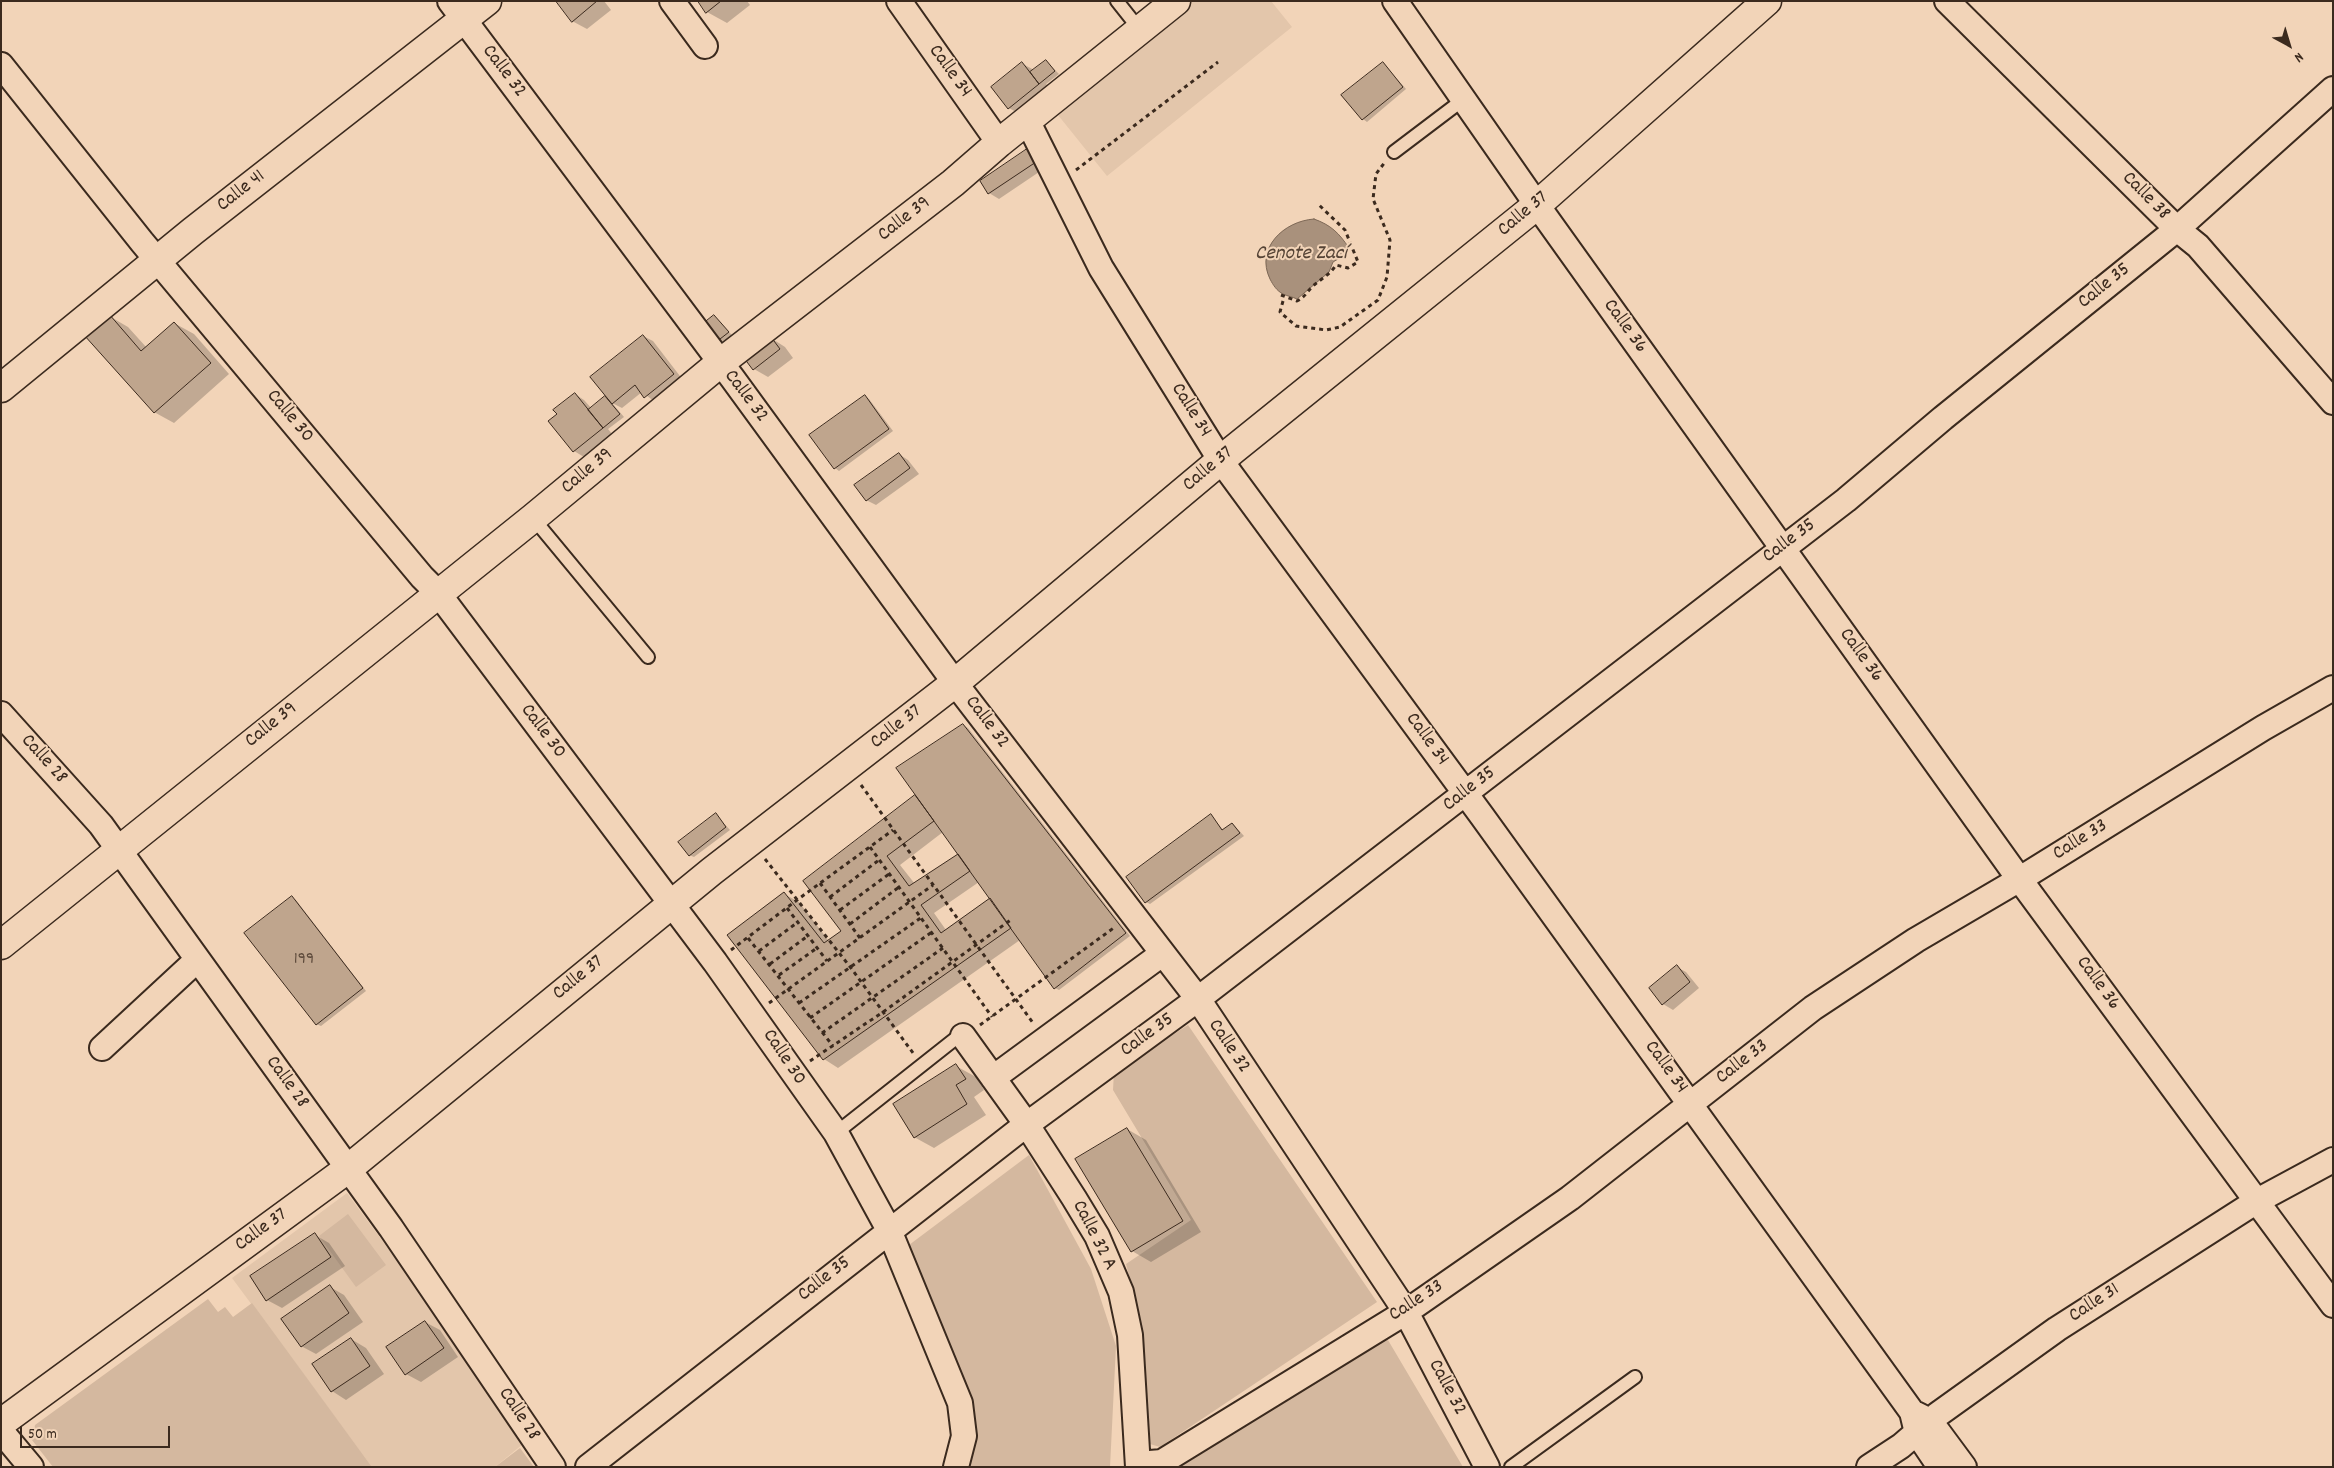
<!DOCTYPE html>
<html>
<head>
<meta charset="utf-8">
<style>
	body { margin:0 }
	#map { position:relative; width:2334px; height:1468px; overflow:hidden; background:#f2d4b8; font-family:Dekko,sans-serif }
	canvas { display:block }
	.frame { position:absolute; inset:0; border:2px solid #3b2a1e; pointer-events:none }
	.north { position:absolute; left:2264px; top:20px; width:50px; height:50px; -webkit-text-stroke:4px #f2d4b8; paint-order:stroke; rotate:141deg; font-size:14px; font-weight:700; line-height:20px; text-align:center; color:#3b2a1e }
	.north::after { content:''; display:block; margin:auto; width:18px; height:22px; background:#3b2a1e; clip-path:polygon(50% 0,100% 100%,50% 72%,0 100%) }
	.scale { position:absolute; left:20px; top:1426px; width:150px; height:22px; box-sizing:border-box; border:2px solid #3b2a1e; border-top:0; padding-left:6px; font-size:15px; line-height:18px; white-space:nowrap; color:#3b2a1e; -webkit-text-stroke:4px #f2d4b8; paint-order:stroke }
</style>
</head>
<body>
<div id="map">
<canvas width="2334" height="1468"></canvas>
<div class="frame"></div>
<div class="north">N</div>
<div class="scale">50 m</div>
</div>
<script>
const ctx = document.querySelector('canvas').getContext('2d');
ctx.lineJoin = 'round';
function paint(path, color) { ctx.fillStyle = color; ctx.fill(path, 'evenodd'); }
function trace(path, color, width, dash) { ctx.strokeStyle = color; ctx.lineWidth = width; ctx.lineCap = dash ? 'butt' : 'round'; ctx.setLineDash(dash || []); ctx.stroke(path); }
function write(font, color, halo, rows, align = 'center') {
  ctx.font = font + ' Dekko,sans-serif'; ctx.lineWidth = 4; ctx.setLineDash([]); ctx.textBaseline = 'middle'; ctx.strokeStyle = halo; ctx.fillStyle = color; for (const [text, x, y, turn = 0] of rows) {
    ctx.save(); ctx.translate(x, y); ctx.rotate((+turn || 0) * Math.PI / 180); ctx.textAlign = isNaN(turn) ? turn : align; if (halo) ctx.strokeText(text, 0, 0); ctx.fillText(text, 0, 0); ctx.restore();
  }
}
paint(new Path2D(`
	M1189,1H1271L1292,27L1107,176L1054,110Z
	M347,1193L529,1439L495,1467H372L232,1278Z`), '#e3c6ab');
paint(new Path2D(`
	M1188,1025L1377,1302L1160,1447L1143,1442C1140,1423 1146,1404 1146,1384C1147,1343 1136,1303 1126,1264L1191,1220L1113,1090L1114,1072Z
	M1029,1155L1091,1269L1116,1346L1110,1467H964L971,1441L905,1248Z
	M348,1214L386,1265L356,1287L319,1236Z
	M208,1299L218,1312L225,1307L233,1317L252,1303L372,1467H53L32,1440L35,1425Z
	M1385,1335L1463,1467H1178Z
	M520,1448L534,1467H495Z`), '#d4b89f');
const water = new Path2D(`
	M1314,219C1331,225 1339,233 1349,248L1343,256L1333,262L1329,272L1297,299C1293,297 1287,296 1283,294C1277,291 1273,285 1270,279C1255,248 1284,221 1314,219Z`);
paint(water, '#a9917c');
trace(water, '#7d6856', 1);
paint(new Path2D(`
	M557,1H604L611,10L587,29L572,21Z
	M699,1H747L750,5L727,23L707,12Z
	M1046,61L1059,74L1046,84L1053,92L1023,116L1009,108L1023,64L1034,70Z
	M1383,63L1406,89L1367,122L1363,119Z
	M1030,148L1048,166L999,199L989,193L981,182Z
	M109,316L128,327L147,348L174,323L194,334L229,374L174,423L154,412Z
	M714,317L732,335L725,341L714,340Z
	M643,336L653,341L683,380L655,402L642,392L622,408L612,403L624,417L608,429L612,434L584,457L574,451L550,421L559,414L575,394L584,400L592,409L606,397L610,400Z
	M771,338L785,347L793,358L768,377L754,369Z
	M865,396L869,399L893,431L839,471L835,468Z
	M899,454L908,460L919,474L876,505L866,500Z
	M963,725L968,728L1130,936L1059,990L1055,988L1020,940L838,1068L824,1059L729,935L784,894L799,902L829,941L843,931L805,881L917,796ZM943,832L959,854L915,884L900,865ZM979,882L991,899L946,930L934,913Z
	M716,815L730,830L694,857L689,855Z
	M1211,816L1224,831L1233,824L1244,836L1150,904L1146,902Z
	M292,898L296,900L366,991L321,1026L316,1024Z
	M1677,967L1686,972L1699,988L1673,1010L1663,1004L1651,989Z
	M956,1066L976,1077L984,1090L974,1097L986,1115L934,1148L914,1137Z
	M1127,1129L1146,1140L1201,1232L1151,1262L1132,1251Z
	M315,1235L329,1243L345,1266L282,1308L267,1300Z
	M330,1287L344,1295L363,1322L316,1354L301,1346Z
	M425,1322L440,1330L458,1357L421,1382L406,1374Z
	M351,1339L366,1348L384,1374L346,1400L332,1391Z`), '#0003');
const building = new Path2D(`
	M556,1H597L572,22Z
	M698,1H721L706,13Z
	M1046,60L1055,71L1039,84L1030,72Z
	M1022,62L1039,84L1008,109L991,87Z
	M1383,62L1403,87L1362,120L1341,95Z
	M1030,147L1039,160L988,194L980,181Z
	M109,314L141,351L174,322L211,363L154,413L84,335Z
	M714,315L729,332L720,339L709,338L699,327Z
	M643,335L674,374L644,398L635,385L612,404L590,377Z
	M771,337L780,349L753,370L744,358Z
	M575,393L603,428L573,452L548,421L557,414L553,410Z
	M865,395L889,429L834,469L809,435Z
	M605,396L620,414L603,428L588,410Z
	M899,453L910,468L866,501L854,485Z
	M963,724L1126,933L1054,989L896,768Z
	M915,795L934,821L887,856L909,886L958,854L970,871L921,905L941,933L990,898L1011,928L823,1060L727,935L784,892L824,943L841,931L803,881Z
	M716,813L726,827L689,856L678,842Z
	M1211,814L1222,830L1232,823L1240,833L1145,903L1126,877Z
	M292,896L363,988L316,1025L244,933Z
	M1677,965L1690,982L1662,1005L1649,988Z
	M956,1064L966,1079L956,1085L967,1104L914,1138L893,1104Z
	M1127,1128L1183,1221L1131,1252L1075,1159Z
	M315,1233L331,1257L266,1301L250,1276Z
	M330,1285L349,1313L301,1347L281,1319Z
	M425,1321L444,1348L405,1375L386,1347Z
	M351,1338L370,1366L331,1392L312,1364Z`);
paint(building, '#bfa58d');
trace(building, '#3b2a1e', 1);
const service = new Path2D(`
	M1117,1L1140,30
	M1394,152L1464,99
	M533,518L648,657
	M836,1133L960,1035L963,1036
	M1511,1467L1635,1377`);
const minor = new Path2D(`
	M450,1L733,379L955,683L1198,999L1406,1312L1487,1467
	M672,1L705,46
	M899,1L999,143
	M1395,1L1537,205L2012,869L2333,1305
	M1947,1L2177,229L2198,246L2333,402
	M1,65L142,242L422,577L438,593L715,962L836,1133L889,1230L960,1403L964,1436L956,1467
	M1025,122L1031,128L1101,268L1221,461L1482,816L1912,1412L1917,1433L1940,1467
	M1,714L101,825L391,1228L553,1467
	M963,1036L1027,1125L1074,1198L1097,1236L1121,1292L1130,1335L1138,1467
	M102,1048L197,960
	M993,1078L1162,954
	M1916,1414L1930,1421L1964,1467
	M1,1431L31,1467
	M1138,1464L1162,1462L1406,1312L1570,1198L1813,1008L1916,940L2020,879L2263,728L2333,688
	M588,1467L1018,1131L1198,999L1846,500L1943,418L2177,229L2333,89
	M1869,1467L1901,1446L1937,1415L2057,1329L2257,1201L2333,1160`);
const tertiary = new Path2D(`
	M1,1423L349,1168L712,871L955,683L1233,450L1537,205L1767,1`);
const secondary = new Path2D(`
	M1,388L193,231L487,1
	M1,945L533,518L720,363L953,183L999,143L1176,1`);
trace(service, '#3b2a1e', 16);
trace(minor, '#3b2a1e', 28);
trace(tertiary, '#3b2a1e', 31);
trace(secondary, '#3b2a1e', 31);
trace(new Path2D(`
	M1076,170L1218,62
	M1281,295L1297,301C1305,297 1306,293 1312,287C1320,279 1329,276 1336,265L1348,268L1358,262L1345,230L1318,204
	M1283,301L1280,312L1296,326L1326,330L1340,327L1378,300L1387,277L1390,240L1373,199L1376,174L1385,162
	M861,785L1033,1023
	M870,847L992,1017
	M765,859L851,968L913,1053
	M820,883L860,938
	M830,897L879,860
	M787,908L827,961
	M840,910L889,874
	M850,924L899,887
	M748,938L833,1046
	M731,950L797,900L893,830
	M759,951L798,922
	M770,964L809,935
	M779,975L817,948
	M769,1003L933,885
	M799,1003L922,917
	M810,1018L932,932
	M980,1025L1115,927
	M822,1033L943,948
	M810,1061L883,1012L1012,919`), '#3b2a1e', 3, [4, 4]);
trace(service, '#f2d4b8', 12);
trace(minor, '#f2d4b8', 24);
trace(tertiary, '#f2d4b8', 28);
trace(secondary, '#f2d4b8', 28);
write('18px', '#5c493a', null, [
	["199",304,961]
]);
write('20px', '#3b2a1e', '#f2d4b8', [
	["Calle 32",503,72,53],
	["Calle 34",949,72,54],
	["Calle 41",242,192,-38],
	["Calle 38",2145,197,45],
	["Calle 37",1524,215,-40],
	["Calle 39",905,220,-38],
	["Calle 35",2105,287,-39],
	["Calle 36",1624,327,54],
	["Calle 32",745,397,53],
	["Calle 34",1190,411,58],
	["Calle 30",289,417,50],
	["Calle 37",1209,470,-40],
	["Calle 39",588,472,-40],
	["Calle 35",1790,542,-37],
	["Calle 36",1860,656,54],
	["Calle 32",986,723,53],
	["Calle 39",272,726,-39],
	["Calle 37",897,728,-38],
	["Calle 30",542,732,53],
	["Calle 34",1426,740,54],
	["Calle 28",43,760,48],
	["Calle 35",1470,790,-38],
	["Calle 33",2081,841,-32],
	["Calle 37",579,979,-39],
	["Calle 36",2097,984,54],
	["Calle 35",1148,1036,-36],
	["Calle 32",1228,1047,56],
	["Calle 30",783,1058,56],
	["Calle 33",1743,1063,-38],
	["Calle 34",1665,1068,54],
	["Calle 28",286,1083,54],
	["Calle 37",262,1231,-36],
	["Calle 32 A",1093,1236,63],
	["Calle 35",825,1280,-38],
	["Calle 33",1417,1302,-33],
	["Calle 31",2095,1304,-33],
	["Calle 32",1446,1388,62],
	["Calle 28",518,1415,56]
]);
write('italic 21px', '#564436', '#f2d4b8', [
	["Cenote Zací",1301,255]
]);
</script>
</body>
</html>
